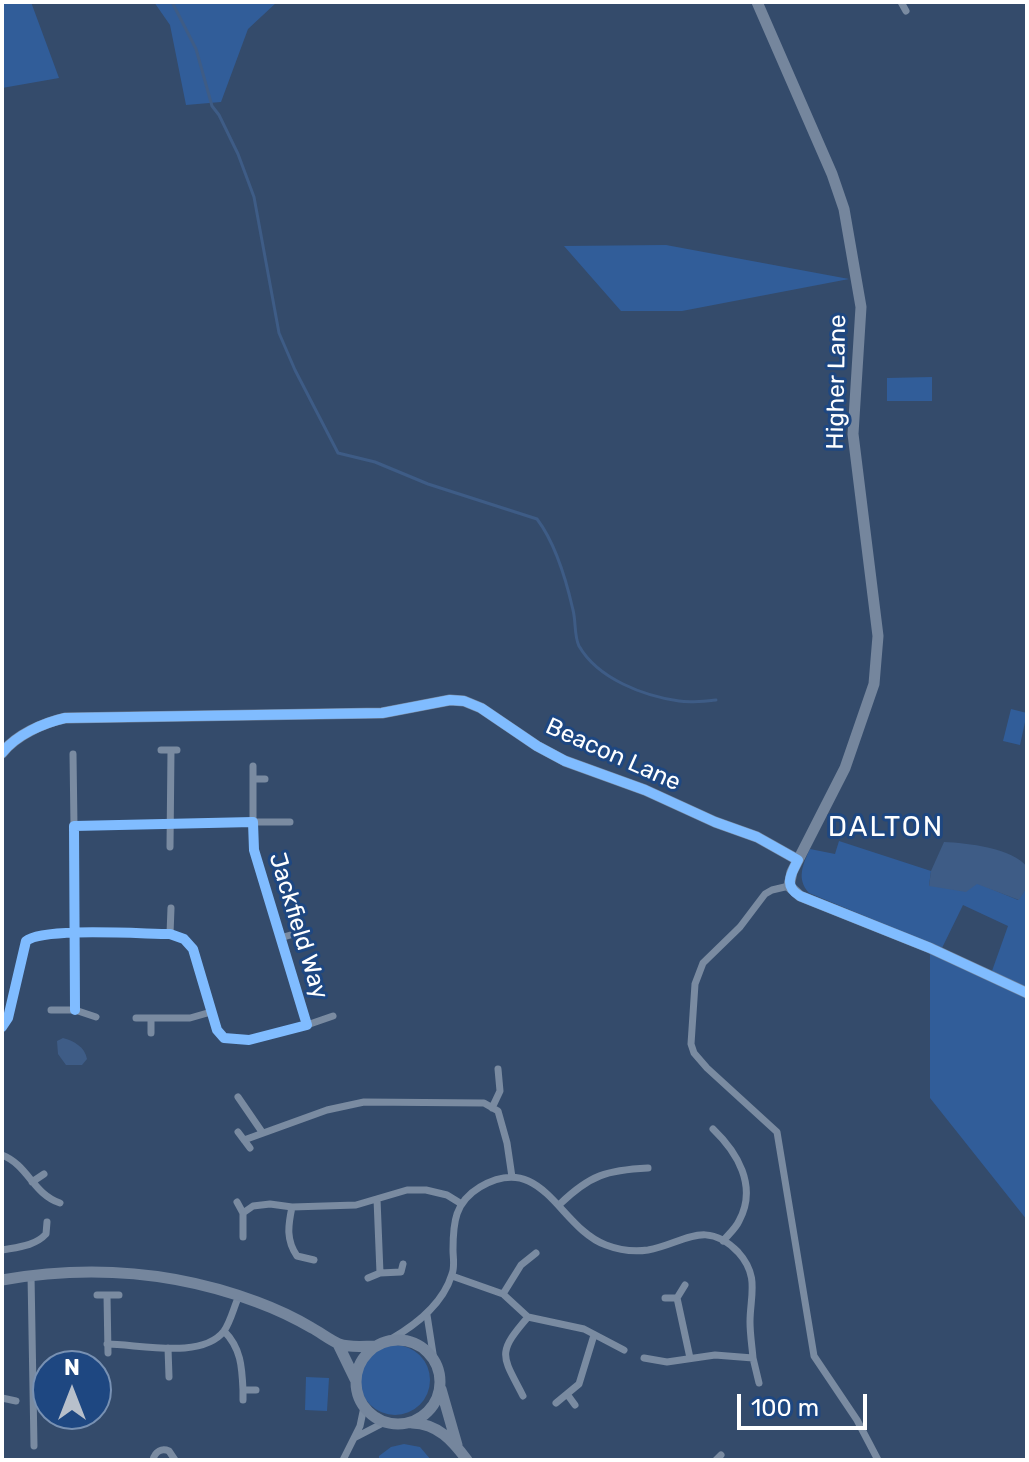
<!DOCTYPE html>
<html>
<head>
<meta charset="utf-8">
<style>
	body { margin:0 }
	#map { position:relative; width:1029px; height:1462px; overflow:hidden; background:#344b6b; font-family:Rubik,sans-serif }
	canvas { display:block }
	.frame { position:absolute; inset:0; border:4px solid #fff; pointer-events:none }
	.north { position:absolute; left:32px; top:1350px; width:80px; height:80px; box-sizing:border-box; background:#1e4781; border:2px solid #7891b3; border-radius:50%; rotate:0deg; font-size:22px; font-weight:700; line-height:32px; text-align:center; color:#fff }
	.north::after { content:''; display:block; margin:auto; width:28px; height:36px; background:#b8c0cb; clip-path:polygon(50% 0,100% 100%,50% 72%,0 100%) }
	.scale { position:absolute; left:737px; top:1394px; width:130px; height:36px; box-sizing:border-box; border:4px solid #fff; border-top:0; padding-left:10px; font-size:24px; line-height:28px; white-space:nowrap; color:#fff; -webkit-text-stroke:6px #1e4781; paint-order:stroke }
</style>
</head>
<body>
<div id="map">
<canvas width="1029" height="1462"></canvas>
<div class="frame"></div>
<div class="north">N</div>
<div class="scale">100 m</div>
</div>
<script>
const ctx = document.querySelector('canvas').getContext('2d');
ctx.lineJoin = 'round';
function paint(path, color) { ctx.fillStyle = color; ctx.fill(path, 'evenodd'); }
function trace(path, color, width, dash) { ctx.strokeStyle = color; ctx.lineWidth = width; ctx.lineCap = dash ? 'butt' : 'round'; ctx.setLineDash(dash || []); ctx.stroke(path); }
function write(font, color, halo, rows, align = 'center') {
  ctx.font = font + ' Rubik,sans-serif'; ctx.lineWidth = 6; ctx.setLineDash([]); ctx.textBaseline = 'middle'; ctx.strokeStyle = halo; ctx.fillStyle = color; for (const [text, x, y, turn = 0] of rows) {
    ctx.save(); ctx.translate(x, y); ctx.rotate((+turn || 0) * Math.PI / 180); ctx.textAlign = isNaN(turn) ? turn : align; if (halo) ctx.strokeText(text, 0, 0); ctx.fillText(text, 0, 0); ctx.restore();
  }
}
paint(new Path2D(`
	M2,2H31L59,78L2,88Z
	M154,2H277L248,29L221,102L186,105L170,25Z
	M666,245L849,279L682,311H621L564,246Z
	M932,377V401H887V378Z
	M1011,709L1027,713L1020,745L1003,741Z
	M839,841L931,871L929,886L977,883L1018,900L1027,887V989L992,971L1008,926L963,905L942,948L809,893C796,879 803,864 810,849L835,854Z
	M930,948L1027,993V1220L930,1098Z
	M360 1380a35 35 0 1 1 70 0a35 35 0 1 1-70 0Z
	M306,1377L329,1378L327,1411L305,1410Z
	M404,1444L420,1447L431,1460H379V1456L391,1447Z`), '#315d99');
paint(new Path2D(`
	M944,842C967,843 1013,848 1027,867V887L1019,900L977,884L966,892L929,886L931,871Z
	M63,1038C74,1041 85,1047 87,1059L82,1065H66L58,1054L57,1041Z`), '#3e5c86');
trace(new Path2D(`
	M172,2L196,49L212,106L219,115L238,154L254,197L279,333L295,370L338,453L375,462L428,484L537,519C556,544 566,579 573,610C576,621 574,636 579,646C598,679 644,696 679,701C691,703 704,701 716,700`), '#3e5c86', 3);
trace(new Path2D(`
	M901,2L906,11
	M161,750H177
	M73,754L74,826
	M253,766V822H290
	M253,779H265
	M170,847L171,750
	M789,886L772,890L765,894L740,927L703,963L695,984L691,1044L694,1053L707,1068L777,1132L814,1356L857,1420L878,1460
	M170,934L171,908
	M280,938L294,934
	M51,1010H75L96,1017
	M136,1018H190L211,1012
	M151,1019V1033
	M307,1025L333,1016
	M2,1027L8,1018L26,941C43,927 143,934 170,934L184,939L193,949L217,1030L224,1038L249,1040L307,1025L254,850L253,822L74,826L75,1010
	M238,1097L262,1132
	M492,1108L500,1091L498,1069
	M713,1129C737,1152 758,1186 739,1221C736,1228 728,1235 723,1241
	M238,1132L250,1148
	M244,1140L327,1110L364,1102L484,1103L498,1111L507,1143L512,1177
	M2,1155C28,1165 33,1194 60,1203
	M32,1182L44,1174
	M377,1199L380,1273
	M237,1202L243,1213V1237
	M560,1204C590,1175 607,1170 648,1168
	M292,1207C288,1226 286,1240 297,1256L314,1260
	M243,1213L253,1206L270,1204L292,1207L356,1205L407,1190H426L447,1195L460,1203
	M2,1250C18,1247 35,1246 46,1234L47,1222
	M31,1275L34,1446
	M452,1276L503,1294L528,1317L584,1329L624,1350
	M368,1278L380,1273L401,1272L403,1264
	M503,1294L521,1265L536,1253
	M97,1295H119
	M107,1295L108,1353
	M665,1298H677L685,1285
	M677,1298L690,1358
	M427,1315L434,1360
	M224,1331C241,1348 242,1367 243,1390
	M391,1339C417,1324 443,1304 452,1274C455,1267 453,1257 453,1250C453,1222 455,1202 480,1187C543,1150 559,1228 606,1245C619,1250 634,1252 648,1250C683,1244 705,1218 738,1252C760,1276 750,1296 750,1322C750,1334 752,1346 753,1358
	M107,1344C138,1344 202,1360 224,1331C231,1321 234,1306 239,1296
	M168,1348L169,1377
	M644,1358L667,1362L715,1355L753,1358L759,1383
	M567,1394L575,1405
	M523,1396C502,1355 496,1354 528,1317
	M2,1398L16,1401
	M243,1400V1390H256
	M556,1403L579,1384L594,1335
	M356,1437L385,1422
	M153,1460C155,1451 162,1448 169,1451L175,1460
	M343,1460L360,1426L364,1407
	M716,1460L721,1455`), '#7a8ba1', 7);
trace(new Path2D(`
	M757,2L832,174L844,209L861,307L853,434L878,636L874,684L845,768L792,872L789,886L800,896L930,948L1027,993
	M2,753C16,735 43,723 65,718L382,713L450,700L464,701L481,708L537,746L565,761L645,790L715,822L757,837L798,860
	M2,1280C88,1265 174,1271 257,1302C276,1309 295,1318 312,1328C321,1333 330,1340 339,1344C350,1348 364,1346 376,1346
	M356 1382a42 42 0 1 1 84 0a42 42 0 1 1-84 0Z
	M338,1344L355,1379
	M441,1389L457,1445
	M412,1423C438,1424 452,1440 467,1460`), '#75869d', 11);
trace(new Path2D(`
	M2,753C16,735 43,723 65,718L382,713L450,700L464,701L481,708L537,746L565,761L645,790L715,822L757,837L798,860C791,874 783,886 800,896L930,948L1027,993
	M2,1027L8,1018L26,941C43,927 143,934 170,934L184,939L193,949L217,1030L224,1038L249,1040L307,1025L254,850L253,822L74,826L75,1010`), '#80bcff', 10);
write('24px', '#fff', '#1e4781', [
	["Higher Lane",837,382,-89],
	["Beacon Lane",613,755,24],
	["Jackfield Way",298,926,73]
]);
ctx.letterSpacing = '2px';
write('28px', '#fff', '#1e4781', [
	["DALTON",886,828]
]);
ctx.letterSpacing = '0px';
</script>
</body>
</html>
